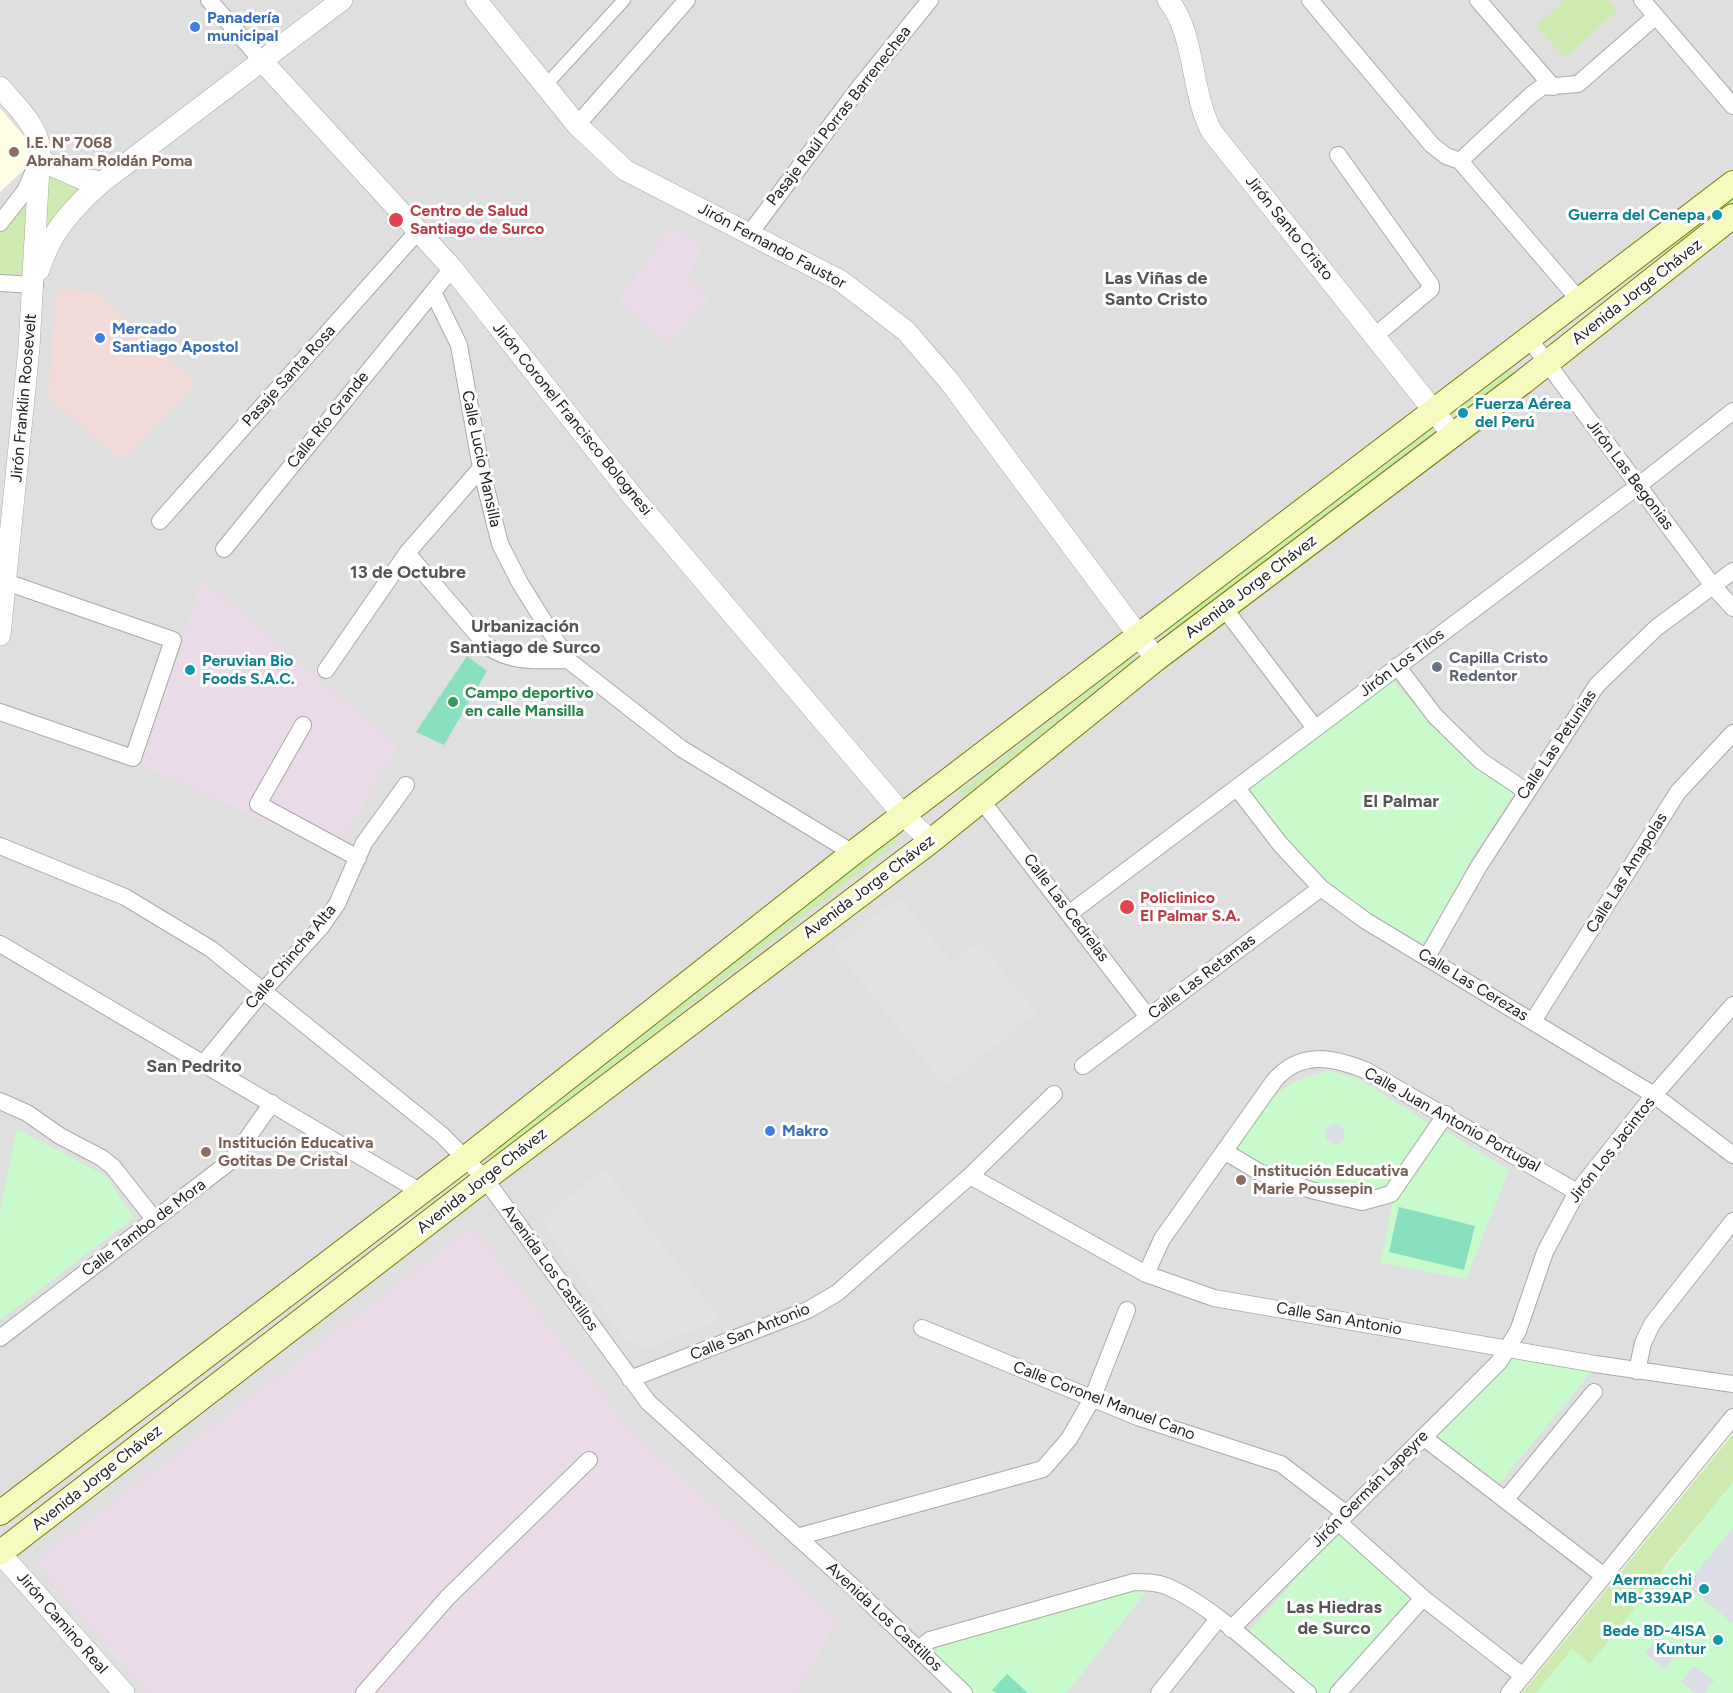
<!DOCTYPE html>
<html>
<head>
<meta charset="utf-8">
<style>
	body { margin:0 }
	canvas { display:block; background:#f2efe9 }
</style>
</head>
<body>
<canvas width="1733" height="1693"></canvas>
<script>
const ctx = document.querySelector('canvas').getContext('2d');
ctx.lineJoin = 'round';
function paint(path, color) { ctx.fillStyle = color; ctx.fill(path, 'evenodd'); }
function trace(path, color, width, dash) { ctx.strokeStyle = color; ctx.lineWidth = width; ctx.lineCap = dash ? 'butt' : 'round'; ctx.setLineDash(dash || []); ctx.stroke(path); }
function write(font, color, halo, rows, align = 'center') {
  ctx.font = font + ' Figtree,sans-serif'; ctx.lineWidth = 6; ctx.setLineDash([]); ctx.textBaseline = 'middle'; ctx.strokeStyle = halo; ctx.fillStyle = color; for (const [text, x, y, turn = 0] of rows) {
    ctx.save(); ctx.translate(x, y); ctx.rotate((+turn || 0) * Math.PI / 180); ctx.textAlign = isNaN(turn) ? turn : align; if (halo) ctx.strokeText(text, 0, 0); ctx.fillText(text, 0, 0); ctx.restore();
  }
}
paint(new Path2D(`
	M0,0H1733V1425L1512,1693H0Z`), '#e0dfdf');
paint(new Path2D(`
	M57,289L97,292L197,384L121,461L48,398Z`), '#f2dad9');
paint(new Path2D(`
	M670,227L703,245L687,276L709,300L670,344L618,301Z
	M203,580L397,746L336,853L139,764Z
	M472,1227L629,1428L837,1621L797,1693H147L35,1562Z`), '#ebdbe8');
paint(new Path2D(`
	M0,108L28,141L30,164L0,192Z`), '#ffffe5');
paint(new Path2D(`
	M1565,0H1607L1617,11L1565,58L1536,26Z
	M46,170L81,189L40,246Z
	M33,189L25,273L0,276V228Z
	M1733,197V209L1670,258L1664,251Z
	M1510,370L1522,374L1456,423L1450,415Z
	M1432,426L1438,433L1170,638L1164,630Z
	M1131,657V672L966,802L958,793Z
	M895,836L898,842L492,1161L486,1152Z
	M1733,1434V1483L1666,1565L1655,1584L1590,1664L1572,1649L1536,1693H1522Z`), '#cdebb0');
paint(new Path2D(`
	M1388,676C1430,722 1463,757 1515,792L1471,859L1426,949C1372,918 1319,886 1279,836C1269,823 1260,808 1251,793V785Z
	M1329,1071L1359,1079L1430,1124L1391,1186L1365,1195L1272,1172L1234,1148C1266,1106 1274,1082 1329,1071Z
	M17,1129L106,1176L134,1218L0,1320V1210Z
	M1443,1130L1509,1170L1466,1279L1381,1263L1393,1200Z
	M1507,1358L1594,1369L1498,1485L1429,1437Z
	M1733,1483V1693H1536L1572,1649L1590,1664C1639,1604 1684,1543 1733,1483Z
	M1339,1529L1417,1599L1334,1693H1316L1248,1633Z
	M1139,1589L1147,1591L1067,1693H974L935,1656L937,1647L1127,1590Z`), '#c8facc');
paint(new Path2D(`
	M467,656L487,671L444,745L416,732Z
	M1399,1207L1475,1226L1464,1270L1389,1252Z
	M1007,1674L1028,1693H996L992,1690Z`), '#88e0be');
paint(new Path2D(`
	M899,897L952,963L979,941L1036,1013L944,1086L835,948Z
	M604,1168L720,1320L645,1349L626,1341L541,1221Z`), '#e2e2e2');
paint(new Path2D(`
	M1325 1134a10 10 0 1 1 20 0a10 10 0 1 1-20 0Z
	M1733,1528V1622L1732,1623L1686,1585Z
	M1658,1636L1678,1653L1665,1669L1645,1653Z
	M1694,1666L1714,1681L1705,1693H1695L1681,1681Z`), '#dddde8');
const pedestrian = new Path2D(`
	M546,85L624,0`);
const minor = new Path2D(`
	M209,0L263,62
	M1310,0L1432,145L1446,156L1460,161L1580,301
	M1478,0L1553,87
	M1642,0L1733,106
	M577,125L687,0
	M1338,155L1431,285V289L1376,335
	M1460,161L1531,95L1542,87L1578,84L1656,16
	M0,223L25,191L36,166
	M750,233L858,89L930,0
	M452,268L433,292L459,345L481,468L500,544L520,583L568,660L682,749L853,853
	M0,283L35,285
	M1530,340L1713,586L1733,608
	M160,521L418,231
	M224,549L433,292
	M407,553L487,646C513,664 539,660 568,660
	M1224,608L1315,728
	M1397,666L1435,716L1481,761L1526,791
	M326,670L407,553L481,468
	M0,712L133,758L173,640L6,582
	M303,725L258,804L358,858
	M1237,788L1280,844L1321,888L1366,921L1654,1095L1733,1155
	M982,801L1148,1017
	M0,846L125,897L211,949L442,1135L485,1179L648,1402L853,1587L964,1693
	M1070,913L1638,486L1733,411
	M0,944L421,1192
	M1427,957L1479,866L1597,685L1656,628L1733,571
	M1533,1021L1678,792L1733,733
	M204,1063L263,991L321,927L337,904L364,843L406,785
	M1083,1066L1321,888
	M0,1101L27,1113L60,1136L102,1158L113,1167L154,1219
	M1224,1151L1259,1172L1311,1190L1362,1202L1391,1194L1446,1114
	M970,1176L1146,1274L1214,1298L1595,1364L1733,1384
	M1146,1274L1162,1239L1274,1081C1300,1050 1333,1057 1367,1071L1577,1192
	M922,1328L1140,1418L1281,1464L1345,1513
	M0,1338L232,1160L272,1103
	M1637,1371L1643,1343L1652,1324L1733,1221
	M630,1379L808,1310L837,1293L970,1176L1054,1094
	M1423,1437L1604,1576
	M1506,1499L1594,1392
	M1337,1521L1423,1598L1523,1676
	M797,1537L1043,1469L1069,1439L1092,1399L1127,1310
	M1231,1629L1499,1362L1518,1331L1545,1252L1577,1192L1654,1095L1733,1005
	M919,1649L930,1640L1134,1582C1145,1582 1156,1582 1166,1586C1214,1606 1267,1660 1308,1693
	M364,1693L448,1597L589,1460
	M1159,1693L1218,1619
	M1338,1693L1423,1598
	M1509,1693L1733,1417`);
const tertiary = new Path2D(`
	M476,0L577,125L625,170L841,281L906,331L949,381L1156,659
	M1168,0C1196,34 1190,92 1212,132L1453,435
	M263,62L452,268L633,497L904,816L931,841
	M0,87C15,105 37,124 40,149L29,348L0,635
	M39,160L82,179L102,182
	M39,270C50,232 73,208 102,182L342,0
	M0,1553L124,1693`);
const secondary = new Path2D(`
	M0,1513L467,1157L853,853L1733,183
	M0,1553L485,1179L931,841L1156,659L1523,382L1733,216`);
trace(pedestrian, '#a9a9a9', 14);
trace(minor, '#a9a9a9', 18);
trace(tertiary, '#a9a9a9', 22);
trace(secondary, '#707d05', 26);
trace(pedestrian, '#fff', 12);
trace(minor, '#fff', 16);
trace(tertiary, '#fff', 21);
trace(secondary, '#f7fabf', 24);
for (const [x, y, r, color] of [
	[195,27,6,"#3f7fe0"],
	[14,152,6,"#8d6e63"],
	[1717,215,6,"#0f9aa8"],
	[396,220,8,"#e0444e"],
	[100,338,6,"#3f7fe0"],
	[1463,413,6,"#0f9aa8"],
	[1437,667,6,"#6b7280"],
	[190,670,6,"#0f9aa8"],
	[453,702,6,"#2e9e5b"],
	[1127,907,8,"#e0444e"],
	[770,1131,6,"#3f7fe0"],
	[206,1152,6,"#8d6e63"],
	[1241,1180,6,"#8d6e63"],
	[1704,1589,6,"#0f9aa8"],
	[1718,1640,6,"#0f9aa8"]
]) { const dot = new Path2D(); dot.arc(x, y, r, 0, 2 * Math.PI); ctx.fillStyle = color; ctx.fill(dot); trace(dot, '#fff', 2); }
write('bold 16px', '#366cbe', '#fff', [
	["Panadería",207,18],
	["municipal",207,36],
	["Mercado",112,329],
	["Santiago Apostol",112,347],
	["Makro",782,1131]
], 'left');
write('16px', '#222', '#fff', [
	["Pasaje Raúl Porras Barrenechea",839,116,-52],
	["Jirón Santo Cristo",1289,228,51],
	["Jirón Fernando Faustor",772,246,28],
	["Avenida Jorge Chávez",1637,292,-38],
	["Pasaje Santa Rosa",289,376,-48],
	["Jirón Franklin Roosevelt",24,398,-85],
	["Jirón Coronel Francisco Bolognesi",572,419,51],
	["Calle Río Grande",328,420,-51],
	["Calle Lucio Mansilla",481,459,78],
	["Jirón Las Begonias",1630,475,53],
	["Avenida Jorge Chávez",1251,587,-37],
	["Jirón Los Tilos",1402,663,-37],
	["Calle Las Petunias",1557,745,-56],
	["Calle Las Amapolas",1627,873,-58],
	["Avenida Jorge Chávez",869,887,-37],
	["Calle Las Cedrelas",1066,908,53],
	["Calle Chincha Alta",291,957,-50],
	["Calle Las Retamas",1202,977,-37],
	["Calle Las Cerezas",1473,985,31],
	["Calle Juan Antonio Portugal",1452,1120,29],
	["Jirón Los Jacintos",1612,1150,-52],
	["Avenida Jorge Chávez",482,1181,-38],
	["Calle Tambo de Mora",144,1228,-37],
	["Avenida Los Castillos",550,1268,54],
	["Calle San Antonio",1339,1319,10],
	["Calle San Antonio",750,1332,-22],
	["Calle Coronel Manuel Cano",1104,1401,21],
	["Avenida Jorge Chávez",97,1478,-38],
	["Jirón Germán Lapeyre",1370,1489,-45],
	["Avenida Los Castillos",884,1617,43],
	["Jirón Camino Real",62,1623,49]
]);
write('bold 16px', '#785e54', '#fff', [
	["I.E. N° 7068",26,143],
	["Abraham Roldán Poma",26,161],
	["Institución Educativa",218,1143],
	["Gotitas De Cristal",218,1161],
	["Institución Educativa",1253,1171],
	["Marie Poussepin",1253,1189]
], 'left');
write('bold 16px', '#be3a42', '#fff', [
	["Centro de Salud",410,211],
	["Santiago de Surco",410,229],
	["Policlinico",1140,898],
	["El Palmar S.A.",1140,916]
], 'left');
write('bold 16px', '#0d838f', '#fff', [
	["Guerra del Cenepa",1705,215],
	["Fuerza Aérea",1475,404,"left"],
	["del Perú",1475,422,"left"],
	["Peruvian Bio",202,661,"left"],
	["Foods S.A.C.",202,679,"left"],
	["Aermacchi",1692,1580],
	["MB-339AP",1692,1598],
	["Bede BD-4lSA",1706,1631],
	["Kuntur",1706,1649]
], 'right');
write('bold 16px', '#5b616d', '#fff', [
	["Capilla Cristo",1449,658],
	["Redentor",1449,676]
], 'left');
write('bold 16px', '#27864d', '#fff', [
	["Campo deportivo",465,693],
	["en calle Mansilla",465,711]
], 'left');
write('bold 18px', '#555', '#fff', [
	["Las Viñas de",1156,279],
	["Santo Cristo",1156,300],
	["13 de Octubre",408,573],
	["Urbanización",525,627],
	["Santiago de Surco",525,648],
	["El Palmar",1401,802],
	["San Pedrito",194,1067],
	["Las Hiedras",1334,1608],
	["de Surco",1334,1629]
]);
</script>
</body>
</html>
